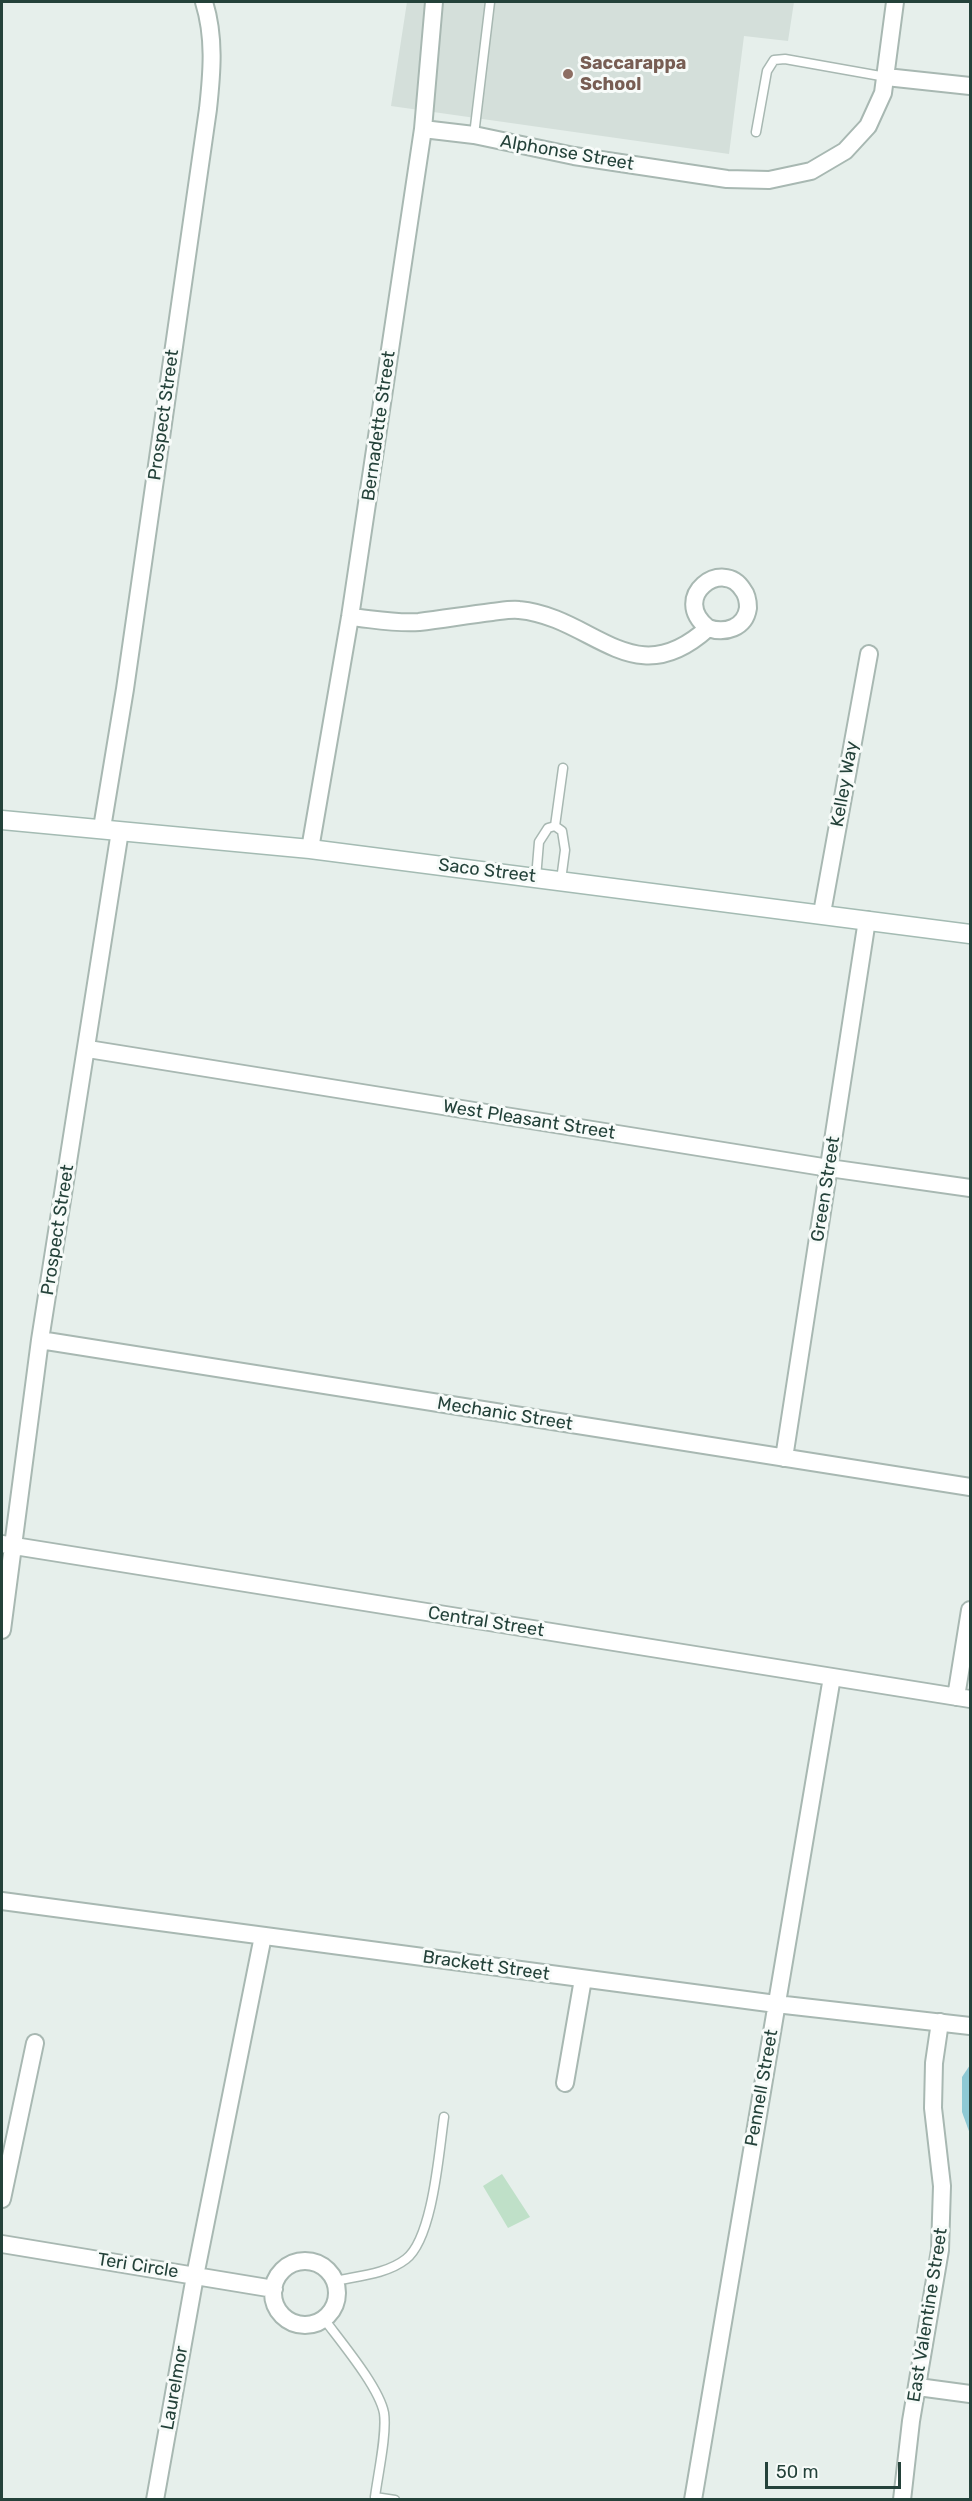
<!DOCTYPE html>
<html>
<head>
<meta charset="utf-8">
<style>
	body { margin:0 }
	#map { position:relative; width:972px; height:2501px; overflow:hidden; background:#e6efeb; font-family:Rubik,sans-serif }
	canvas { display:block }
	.frame { position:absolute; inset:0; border:3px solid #24423a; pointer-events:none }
	.scale { position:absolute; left:765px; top:2462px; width:136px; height:27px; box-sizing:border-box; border:3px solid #24423a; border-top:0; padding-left:8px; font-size:18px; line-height:21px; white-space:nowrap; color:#24423a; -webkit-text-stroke:4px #f7fbf9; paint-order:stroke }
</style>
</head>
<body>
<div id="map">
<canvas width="972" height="2501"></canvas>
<div class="frame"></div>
<div class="scale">50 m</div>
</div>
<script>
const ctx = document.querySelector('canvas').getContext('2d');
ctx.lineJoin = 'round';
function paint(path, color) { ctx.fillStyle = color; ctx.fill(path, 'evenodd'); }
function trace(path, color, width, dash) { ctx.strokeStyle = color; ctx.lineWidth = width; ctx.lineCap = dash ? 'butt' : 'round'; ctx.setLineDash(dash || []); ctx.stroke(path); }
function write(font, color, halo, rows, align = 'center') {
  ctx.font = font + ' Rubik,sans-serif'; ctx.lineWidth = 6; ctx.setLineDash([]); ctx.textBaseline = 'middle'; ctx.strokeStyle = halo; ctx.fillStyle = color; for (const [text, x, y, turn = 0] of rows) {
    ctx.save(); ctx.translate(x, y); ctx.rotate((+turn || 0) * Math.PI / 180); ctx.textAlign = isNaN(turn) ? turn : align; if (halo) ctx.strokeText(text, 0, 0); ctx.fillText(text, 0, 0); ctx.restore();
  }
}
paint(new Path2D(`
	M407,2H794L788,41L744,36L729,154L391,106Z`), '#d4dfda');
paint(new Path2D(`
	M502,2174L530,2217L508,2228L483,2186Z`), '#bfe0c8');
paint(new Path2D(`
	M970,2065V2134L962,2112V2077Z`), '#8ec9d4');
const service = new Path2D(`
	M756,132L767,71L774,60L785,59L886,77
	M474,135L490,2
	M555,826L563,768
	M536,878L539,842L548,828L555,826L562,831L565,850L561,880
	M335,2281C358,2276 387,2274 406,2259C433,2238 439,2151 444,2117
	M324,2319C341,2342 379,2387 384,2413C387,2434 378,2474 375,2497L395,2500`);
const minor = new Path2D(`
	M886,77L970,86
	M423,129L474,135L574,156L727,179L769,180L811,171L845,151L868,126L883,93L895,2
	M350,617C372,619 397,624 419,622C443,619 468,615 492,612C501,611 511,609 519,610C594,617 633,696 708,628C725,634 745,628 748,608C748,602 747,595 743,590C723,557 669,597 708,628
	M102,828L125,689L208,109C212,72 215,37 204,2
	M310,849L350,617L423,129L434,2
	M822,913L869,654
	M88,1049L829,1168L970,1188
	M40,1340L970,1487
	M784,1458L867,920
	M2,1544L970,1699
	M2,1630L40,1340L120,831
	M956,1697L970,1610
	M2,1901L776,2004L970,2026
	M565,2083L583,1979
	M2,2199L35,2043
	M2,2244L274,2289
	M273 2293a32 32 0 1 1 64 0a32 32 0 1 1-64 0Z
	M918,2387L970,2394
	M155,2500L195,2276L263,1936
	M693,2500L832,1677
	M902,2500L911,2421L940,2250L942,2186L933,2108L934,2063L940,2022`);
const secondary = new Path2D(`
	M2,820L310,849L970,934`);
trace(service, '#a8b8b2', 11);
trace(minor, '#a8b8b2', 20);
trace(secondary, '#a4bbb3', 21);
trace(service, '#fff', 8);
trace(minor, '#fff', 16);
trace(secondary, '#fff', 18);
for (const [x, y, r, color] of [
	[568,74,6,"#8d6e63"]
]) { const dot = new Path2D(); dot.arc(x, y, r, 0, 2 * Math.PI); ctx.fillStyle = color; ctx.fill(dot); trace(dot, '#f7fbf9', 2); }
write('bold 18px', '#785e54', '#f7fbf9', [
	["Saccarappa",580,64],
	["School",580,85]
], 'left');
write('18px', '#24423a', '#f7fbf9', [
	["Alphonse Street",567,153,10],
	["Prospect Street",164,415,-82],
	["Bernadette Street",379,426,-82],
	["Kelley Way",845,784,-80],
	["Saco Street",487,871,7],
	["West Pleasant Street",529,1120,9],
	["Green Street",826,1189,-81],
	["Prospect Street",58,1230,-81],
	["Mechanic Street",505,1414,9],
	["Central Street",486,1622,9],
	["Brackett Street",486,1966,8],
	["Pennell Street",762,2088,-80],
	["Teri Circle",138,2266,9],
	["East Valentine Street",928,2315,-81],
	["Laurelmor",175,2388,-80]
]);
</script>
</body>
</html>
